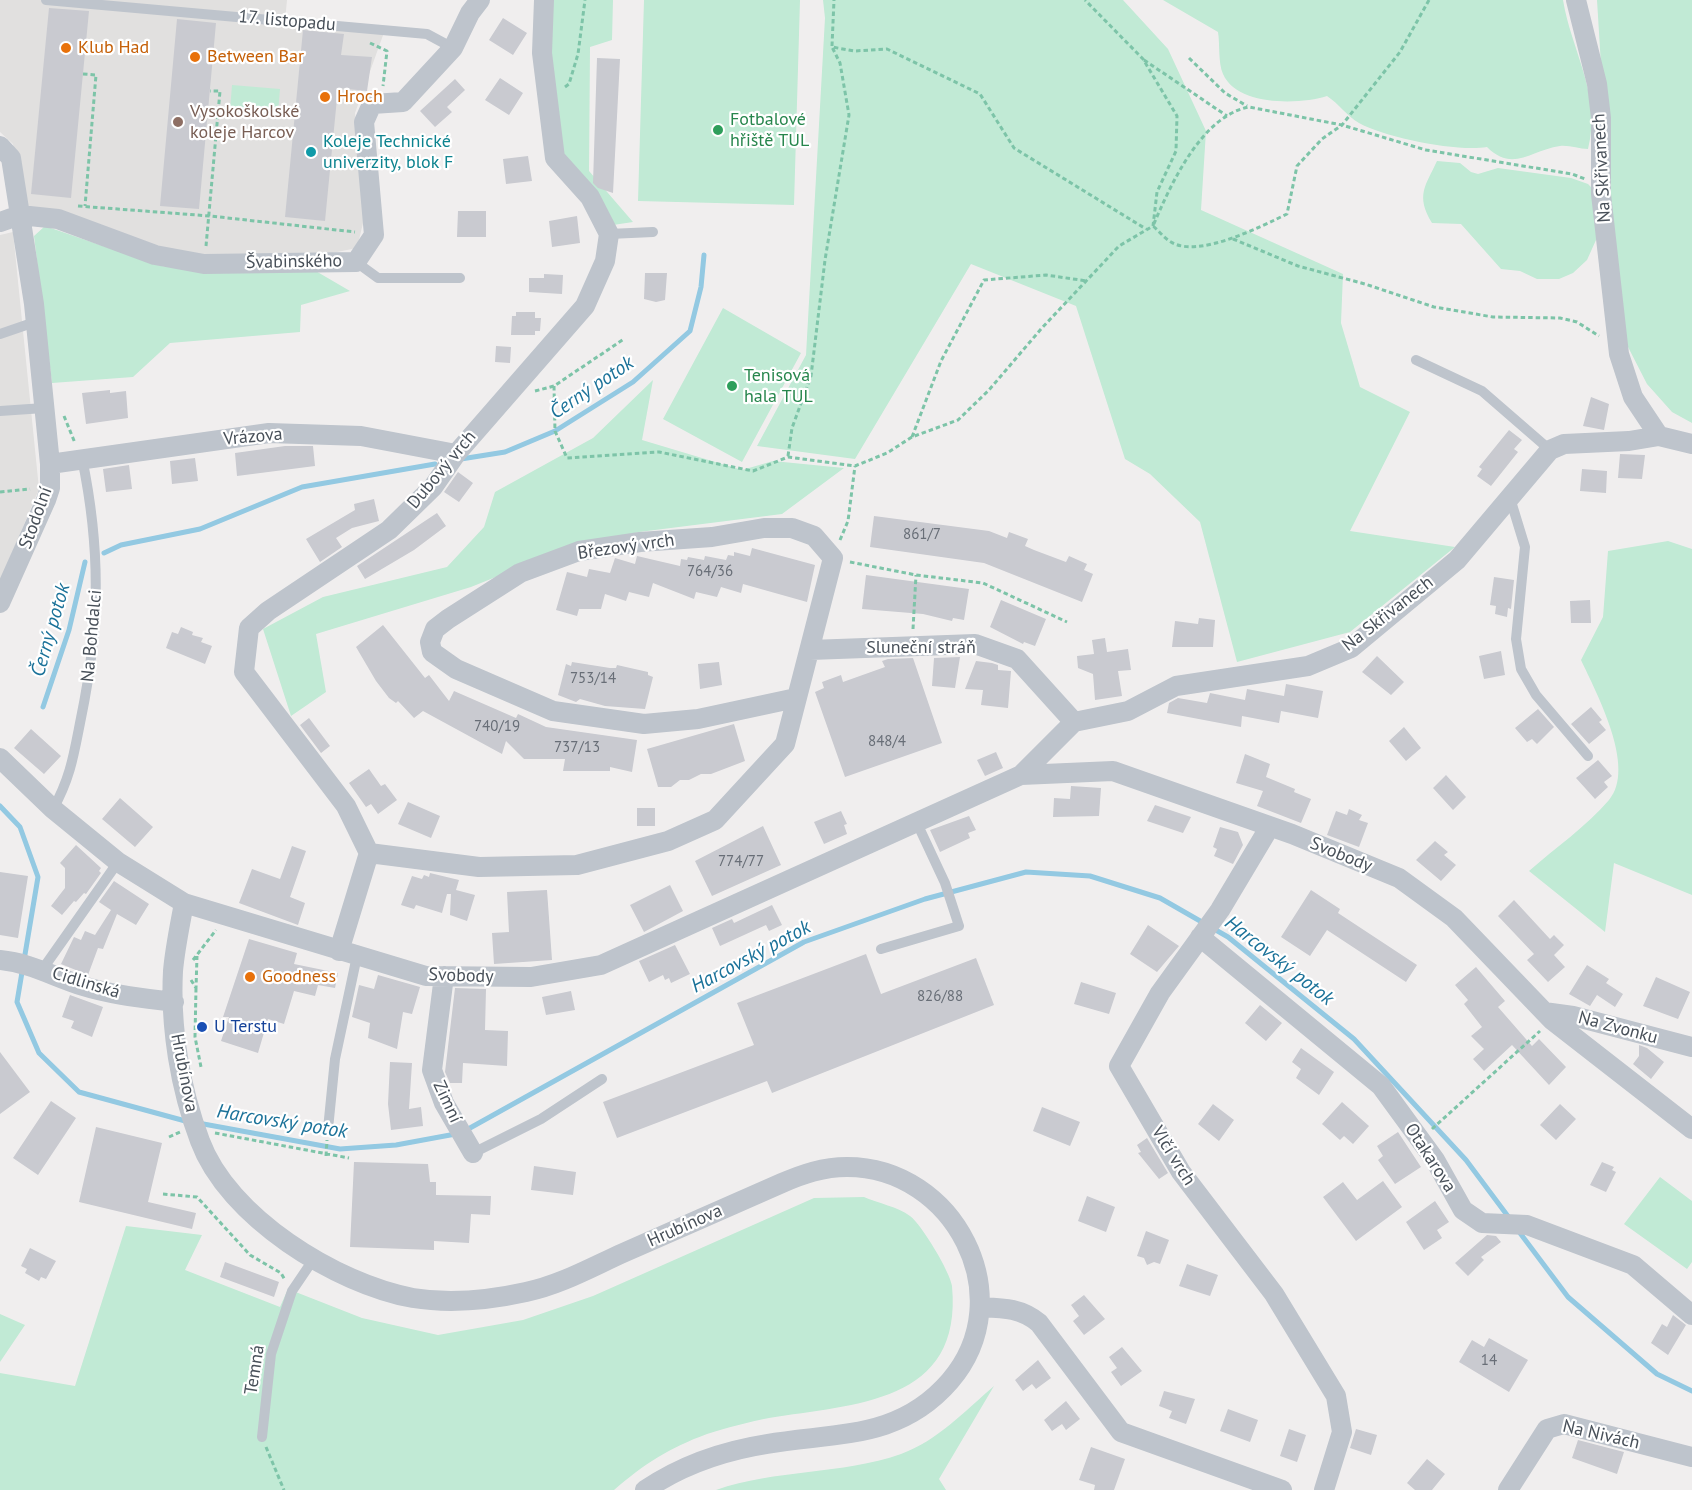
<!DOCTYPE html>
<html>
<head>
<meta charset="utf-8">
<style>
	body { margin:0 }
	canvas { display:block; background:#f0eeee }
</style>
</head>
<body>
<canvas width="1692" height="1490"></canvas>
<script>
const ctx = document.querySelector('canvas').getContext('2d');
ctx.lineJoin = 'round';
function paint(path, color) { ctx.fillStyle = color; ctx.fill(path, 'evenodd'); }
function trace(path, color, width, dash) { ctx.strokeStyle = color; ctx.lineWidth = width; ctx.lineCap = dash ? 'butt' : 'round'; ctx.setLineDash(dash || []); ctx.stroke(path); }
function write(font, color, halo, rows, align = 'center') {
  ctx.font = font + ' "PT Sans",sans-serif'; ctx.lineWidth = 4.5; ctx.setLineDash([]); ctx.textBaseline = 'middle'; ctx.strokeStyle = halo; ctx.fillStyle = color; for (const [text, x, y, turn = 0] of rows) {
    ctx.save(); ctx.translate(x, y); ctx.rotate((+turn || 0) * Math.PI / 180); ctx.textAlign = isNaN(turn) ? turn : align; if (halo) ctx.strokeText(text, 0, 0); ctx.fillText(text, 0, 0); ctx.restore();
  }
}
paint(new Path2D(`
	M0,0H287L285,21L386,27L355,113L364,219L357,248L312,257L202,259L22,206L13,144L0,132Z
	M13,232L39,489L0,581V235Z`), '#e1e0df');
paint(new Path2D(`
	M552,0H613L612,40L590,47L589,171L633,222L613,225L563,153L551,52Z
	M644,0H800L794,205L638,201Z
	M823,0H1123L1168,49L1206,131L1201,210L1343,274L1341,323L1360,387L1410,412L1350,531L1455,547L1350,632L1237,662L1200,522L1150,474L1125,459L1076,306L971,264L855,459L757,446L806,355L825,18Z
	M1163,0H1563C1571,50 1602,95 1588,149C1579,149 1569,145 1560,146C1531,150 1513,173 1487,147C1457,152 1386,138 1359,123C1347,116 1339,104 1327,96C1299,105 1237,106 1223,74C1218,63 1220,44 1218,32Z
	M1597,0H1692V423L1672,412L1647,384L1627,345L1608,179Z
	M232,85L280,89L278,113L230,110Z
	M1437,161L1460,163L1471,172L1478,174L1498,168L1571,178L1588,184L1597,193L1599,228L1596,240L1587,260L1573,273L1559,279H1537L1520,271L1501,269L1461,224L1432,223C1415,195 1426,185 1437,161Z
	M45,226L161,266L217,273L314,270L350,291L301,305L300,332L170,343L133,377L52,383L34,236Z
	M723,308L801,353L742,462L663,419Z
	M653,380L642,440L742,470L773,461L844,468L782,514L639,532L570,547L471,587L316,634L326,692L291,716L263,629L323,597L447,567L484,527L495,492L593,438Z
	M1668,541L1692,549V895L1614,863L1605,932L1529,871C1555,848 1587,826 1609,800C1637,768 1596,692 1581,660L1603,617L1608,551Z
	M1660,1177L1692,1201V1262L1687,1269L1624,1224Z
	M864,1197C878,1203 898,1207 910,1216C922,1225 950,1272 952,1286C963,1404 854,1404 769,1418C749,1422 726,1428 707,1434C669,1448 644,1464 614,1490H0V1373L75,1386L126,1226L202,1235L185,1270L280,1307L288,1289L362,1318L438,1335L523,1320L593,1296L814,1198Z
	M0,1314L25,1325L0,1362Z
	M994,1386L939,1479L946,1490H716C776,1469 841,1475 901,1454C937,1441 965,1411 994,1386Z`), '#c1ead5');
trace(new Path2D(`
	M461,459L505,452L555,431L633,382L690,331L701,287L704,255
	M104,553L121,545L200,529L302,487L435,464
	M43,707L69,630L85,562
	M0,806L20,827L38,877L17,1002L39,1053L79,1092L189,1122
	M198,1123L340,1149L396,1145L461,1133L804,942L925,899L1026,872L1090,876L1160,898L1228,937L1354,1039L1466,1160L1510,1219
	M1517,1229L1568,1297L1657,1374L1692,1391`), '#93c9e2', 5);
paint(new Path2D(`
	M49,8L89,11L71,198L31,194Z
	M503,18L527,33L513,55L489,40Z
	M177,19L216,23L199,209L160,206Z
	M303,30L344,34L341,55L372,57L367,91L338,88L325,221L285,217Z
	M597,58L620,59L613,193L598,188L593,183Z
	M500,78L523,93L509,115L485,100Z
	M455,79L465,90L447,107L452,112L435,127L420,111Z
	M528,156L532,181L506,184L503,159Z
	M458,211H486V237H457Z
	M577,216L580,243L552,247L549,221Z
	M645,273H667L665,300L656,302L644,299Z
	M544,274L563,275L562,294L529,292V278H544Z
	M516,312H535V318H541L540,331H535V335H511L512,316H516Z
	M496,346L511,347L510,363L495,362Z
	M110,390V393L126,391L128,418L86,424L82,393Z
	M1591,397L1609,404L1604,430L1583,426Z
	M1509,430L1522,440L1514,449L1518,452L1491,486L1477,476L1482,469L1479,467Z
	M285,446H313L315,466L237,476L235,453Z
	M1620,454L1645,455L1642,479L1618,478Z
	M195,458L198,481L172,484L170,461Z
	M129,465L132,489L106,492L103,469Z
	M1582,469L1607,471L1606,493L1580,491Z
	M458,472L473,483L459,502L444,492Z
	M374,499L379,521L352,528L336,538L342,547L320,562L306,539L355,510L354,504Z
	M437,513L446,526L414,550L365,579L357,566Z
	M874,516L989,531L1007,538L1009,532L1028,539L1025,546L1034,550L1066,562L1069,556L1087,564L1084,570L1093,574L1082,602L984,563L870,547Z
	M752,548L815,565L807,602L743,584L741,593L721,587L717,597L696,592L694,599L653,583L649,597L629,592L626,601L605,594L601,609H579L577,616L556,610L567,572L587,577L589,569L610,573L615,558L635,564L637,556L680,566L681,559L687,560L688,557L704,560L705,556L726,560L728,555L734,556V552L750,556Z
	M866,575L969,589L964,620L953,618L952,621L923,614L862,609Z
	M1494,577L1514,580L1511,609L1508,608L1507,617L1495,614L1496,606L1490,605Z
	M1001,600L1046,619L1035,646L1024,642L1023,644L990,627Z
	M1590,600L1591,623H1571L1570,601Z
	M1199,618L1215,620L1213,647H1172L1175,621L1198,624Z
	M383,625L425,678L429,675L449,701L454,691L516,718L518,714L546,727L637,740L632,772L610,767V771H563L565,759H524L506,741L502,754L423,711L414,718L398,701L396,703L389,698L376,681L356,647Z
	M181,627L193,632L192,635L203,638L201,642L212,646L205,664L166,648L172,632L178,634Z
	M1105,638L1107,652L1128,649L1131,670L1118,671L1122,696L1095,700L1093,674L1078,668L1077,656L1094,654L1092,640Z
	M1501,651L1505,675L1484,679L1479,656Z
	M1377,656L1404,682L1391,695L1362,672Z
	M960,657L955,688L932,686L934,658Z
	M913,658L942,743L845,777L815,692L824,688L822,682L841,675L843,682L885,667L882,661L888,659Z
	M976,661L992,663L998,665V670L1011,671L1008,708L981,705L983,690L965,689Z
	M572,662L610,668H616L617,665L648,672V675L653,677L645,709L605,706L580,699L576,702L558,695L566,664L571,666Z
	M719,662L722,685L700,689L698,664Z
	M1286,684L1323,691L1318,718L1281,711L1279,723L1242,716L1241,727L1167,713L1169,703L1178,698L1207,703L1210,693L1245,700L1247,689L1284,696Z
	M1591,707L1602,720L1599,722L1606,730L1589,744L1571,724Z
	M1538,709L1554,727L1537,744L1532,739L1527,742L1515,728Z
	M309,718L330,746L321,753L300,725Z
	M734,724L745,761L711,774H701L689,780H680L671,787H658L647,749Z
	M1404,727L1421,748L1406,761L1389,741Z
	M31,729L61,756L44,774L14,748Z
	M996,752L1003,768L985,776L977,760Z
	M1245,754L1270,764L1266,777L1295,789L1294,792L1311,799L1301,823L1257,806L1263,791L1236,783Z
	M1598,760L1612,776L1604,782L1608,787L1595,799L1576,778Z
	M369,769L381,786L385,784L397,800L378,814L371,804L366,807L349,783Z
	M1446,775L1466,797L1453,810L1433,788Z
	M1071,786L1101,788L1099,816L1053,817L1054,798L1070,799Z
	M120,798L153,827L135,847L102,819Z
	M408,802L440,816L431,838L398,824Z
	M1155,805L1191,817L1183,833L1147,821Z
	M637,808H655V826H637Z
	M1349,809L1362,815L1359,820L1368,823L1359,847L1327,835L1336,811L1347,815Z
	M841,811L847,824L844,825L847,834L824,844L814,822Z
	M969,816L976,830L968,833L970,838L940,852L930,830Z
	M763,826L781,865L712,896L695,861Z
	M1220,827L1238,832L1243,845L1233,864L1214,856L1217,849L1213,847Z
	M1435,841L1448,852L1444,855L1456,865L1441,881L1416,860Z
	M76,845L101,868L99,871L101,873L86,894L84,893L76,902L74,901L62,915L51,906L65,888V868L60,863Z
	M292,846L306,851L290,897L305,903L298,925L239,903L252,869L280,879Z
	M0,872L28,876L18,938L0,935Z
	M430,873L459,880L456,890L475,895L467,921L450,915L451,894H447L442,913L416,905L414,909L401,905L412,876L422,879L424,875L429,877Z
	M114,881L149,904L136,925L117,914L103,949L98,948L88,975L61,964L74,937L81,940L85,931L95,935L111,910L99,902Z
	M670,885L683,911L644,932L630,905Z
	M547,890L552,960L494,964L492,933L509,932L507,892Z
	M1311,890L1340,909L1338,913L1417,965L1406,982L1327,930L1310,956L1281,937Z
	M1514,900L1550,939L1554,935L1564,945L1554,955L1565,967L1548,982L1527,960L1534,954L1498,916Z
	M772,905L782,925L769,931L766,925L720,946L712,928L732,919L734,923Z
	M1148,925L1179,946L1157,972L1130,954Z
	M249,939L297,953L294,964L338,973L335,988L318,985L315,996L294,991L284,1024L268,1019L258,1053L221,1041L229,1017H223Z
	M675,945L690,974L671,983L669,978L665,980L663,975L649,982L639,961Z
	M866,954L881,994L976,958L994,1005L772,1093L767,1081L617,1138L603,1102L754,1045L737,1003Z
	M1587,965L1609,979L1606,983L1623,994L1615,1007L1597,995L1590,1006L1569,994Z
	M1476,967L1505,1001L1498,1007L1532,1046L1539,1039L1566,1067L1549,1085L1512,1045L1484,1071L1473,1059L1484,1049L1471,1036L1482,1027L1464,1004L1468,1000L1455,985Z
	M378,975L420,987L412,1014L403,1012L397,1049L368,1038L370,1023L352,1017L359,985L374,989Z
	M1656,977L1690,992L1678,1019L1643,1006Z
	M1081,982L1116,993L1109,1014L1074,1004Z
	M455,988L486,989L485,1030L508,1031L507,1066L463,1063L462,1083H450L445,1072Z
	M571,991L575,1010L546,1015L542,997Z
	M70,995L103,1007L92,1037L71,1028L74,1021L62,1017Z
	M1260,1005L1282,1023L1266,1041L1245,1023Z
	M1639,1045L1647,1048L1664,1062L1651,1079L1633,1064L1639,1056Z
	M1301,1048L1334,1072L1319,1095L1296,1078L1301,1069L1292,1062Z
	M0,1052L30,1092L0,1114Z
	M390,1062L412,1063L409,1109L421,1107L423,1126L391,1130L388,1104Z
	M51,1101L76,1118L38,1175L13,1158Z
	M1342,1102L1369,1126L1353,1144L1344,1136L1340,1140L1322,1124Z
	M1213,1104L1234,1120L1219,1141L1198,1124Z
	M1560,1104L1576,1119L1556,1140L1540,1125Z
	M1042,1107L1080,1122L1070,1146L1033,1131Z
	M96,1127L162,1143L148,1202L196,1213L192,1229L79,1202Z
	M1398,1132L1421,1167L1395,1184L1378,1160L1383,1156L1377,1146Z
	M1147,1138L1168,1173L1159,1179L1138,1153L1141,1152L1137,1145Z
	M354,1162L428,1164L430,1182H436V1195L491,1196L490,1215L471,1214L469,1243L434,1241V1250L350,1247Z
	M1602,1162L1614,1167L1612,1170L1616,1172L1606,1192L1590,1185Z
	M534,1166L576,1172L573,1195L531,1190Z
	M1383,1181L1402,1207L1356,1241L1323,1197L1343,1182L1357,1200Z
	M1087,1196L1115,1207L1106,1232L1078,1221Z
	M1435,1201L1449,1222L1437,1230L1442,1238L1424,1250L1406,1222Z
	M1146,1231L1169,1240L1160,1264L1154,1262L1147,1265L1144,1258L1137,1256Z
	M1487,1235L1496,1236L1501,1242L1481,1257L1484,1260L1468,1276L1455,1263Z
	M30,1248L56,1261L46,1279L41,1277L39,1281L25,1273L27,1269L21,1266Z
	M225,1262L279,1282L274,1297L220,1277Z
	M1187,1264L1218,1275L1210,1296L1179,1286Z
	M1084,1295L1105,1319L1084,1335L1073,1321L1079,1316L1071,1305Z
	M1673,1315L1686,1325L1668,1355L1651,1343L1662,1324L1667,1327Z
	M1489,1338L1528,1360L1509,1392L1459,1362L1472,1340L1484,1347Z
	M1122,1347L1142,1371L1121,1386L1111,1372L1117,1368L1109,1357Z
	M1038,1360L1051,1378L1036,1389L1032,1384L1023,1391L1015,1380Z
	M1164,1391L1195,1399L1186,1424L1169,1418L1172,1411L1159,1406Z
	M1066,1401L1080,1419L1066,1430L1062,1424L1052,1431L1044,1420Z
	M1228,1409L1258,1420L1250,1442L1220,1431Z
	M1289,1429L1306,1435L1297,1462L1280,1456Z
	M1356,1429L1377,1435L1371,1455L1350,1448Z
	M1578,1440L1624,1452L1617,1474L1572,1458Z
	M1091,1447L1125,1459L1114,1490H1094L1095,1485L1079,1480Z
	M1427,1459L1445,1474L1432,1490H1415L1407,1483Z`), '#c9cad0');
trace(new Path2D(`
	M1429,0L1400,52L1342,125L1322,139L1297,166L1287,214C1262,226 1198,259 1171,242C1164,238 1159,231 1153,226C1170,186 1201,116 1249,107L1342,125L1426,150L1572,174L1585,179
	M370,43L387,51L383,86
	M832,46L834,0
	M1189,58L1225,93L1247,106
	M1144,60L1227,116
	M83,74L96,75L85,206
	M565,87L569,84L578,54L585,0
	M78,206L210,216L355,232
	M1233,239L1298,266L1365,284L1434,307L1493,317L1560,318L1577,322L1599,336
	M206,246L220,91H210
	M554,386L555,431L567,458L659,452L753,471L788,457L855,466L887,453L912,437L958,420L989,390L1041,329L1119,246L1153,226L1157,192L1176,151L1177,116L1143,59L1085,0
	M535,391L554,386L624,339
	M64,416L75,443
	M912,437L941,361L984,280L1046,275L1087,281
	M788,456L792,428L811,376L825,260L849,115L840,63L832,47L854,51L887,49L980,94L1014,148L1146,229
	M0,492L30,489
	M840,540L848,521L855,466
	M850,562L916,575L983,583L1067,622
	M913,629L916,575
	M193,960L216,930
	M191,980L196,988L197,956
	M196,988L195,1037L201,1067
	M1432,1129L1540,1031
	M215,1133L349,1158
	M169,1137L180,1132
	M326,1156L327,1140
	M163,1194L197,1197L250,1255L281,1273L285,1280
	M266,1447L284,1490`), '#7dc4a8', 3, [4.5, 3]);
trace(new Path2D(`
	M46,0L427,34L453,48
	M609,234L653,232
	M356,262L378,278H460
	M0,334L35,322
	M1416,360L1482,391L1550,450
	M0,411L44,408
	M1510,498L1525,547L1516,639L1521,669L1536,695L1588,756
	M53,809C71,777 74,753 81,718C100,626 101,550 82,458
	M881,949L959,926L945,883L916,821
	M42,970L118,862
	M328,1129L335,1059L357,956
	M473,1153L541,1119L602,1079
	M262,1437L271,1354L292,1291L313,1260`), '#bec4cc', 10);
trace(new Path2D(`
	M1576,0L1597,84L1601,118V194L1619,354L1633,397L1659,436
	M0,146L11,158L20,215L34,304L50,464V488L46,500L0,603
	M0,222L20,215L58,219L155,255L204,264L356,262L374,235L364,122L372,104L403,102L453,48L470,13L480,0
	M50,464L269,433L361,436L456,454
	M810,650L975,644L1017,659L1074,722
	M0,758L53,809L118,862L184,903L426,976L531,977L601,965L1021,775L1113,771L1292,834L1399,878L1454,918L1552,1020L1692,1129
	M1021,775L1074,722L1128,711L1176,686L1308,666L1351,648L1457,560L1550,450L1564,444L1629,441L1659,436L1692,444
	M1269,828L1220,910L1160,993L1119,1066L1181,1172L1274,1294L1336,1396L1342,1432L1324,1490
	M369,853L479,867L577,865L668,841L715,820L785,744L833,558L814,536L792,528H764L712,537L640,542L579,551L520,573L448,619L435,629L430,642L432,652L456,669L553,711L644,724L698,719L796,698
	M184,903C180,925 175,948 173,971C170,1027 180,1088 200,1141C228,1217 336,1284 413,1298C450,1304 490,1300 526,1292C560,1285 592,1267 623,1253C676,1230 729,1206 782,1183C803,1174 823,1167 847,1167C954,1167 1022,1297 950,1381C899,1440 837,1432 767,1444C722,1451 682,1465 645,1490
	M1200,937L1381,1086L1435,1160L1463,1210L1482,1223L1527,1225L1633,1265L1692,1315
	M339,951L369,853L346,806L244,672L249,628L268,611L389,530L433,487L456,454L585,306L605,261L609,234L590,197L555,158L542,53L544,0
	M0,960C31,963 54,977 83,986C112,995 143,998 174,1002
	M444,976L432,1070L444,1103L473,1153
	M1544,1012L1573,1016L1692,1047
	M980,1307C1003,1308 1021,1308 1039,1323L1121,1432L1282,1490
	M1508,1490L1547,1429L1564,1424L1692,1457`), '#bec4cc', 20);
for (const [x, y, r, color] of [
	[66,48,6,"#e8710a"],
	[195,57,6,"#e8710a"],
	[325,97,6,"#e8710a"],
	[178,122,6,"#8d6e63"],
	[718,130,6,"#2e9e5b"],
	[311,152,6,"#0f9aa8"],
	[732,386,6,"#2e9e5b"],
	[250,977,6,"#e8710a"],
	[202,1027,6,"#1a4fb4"]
]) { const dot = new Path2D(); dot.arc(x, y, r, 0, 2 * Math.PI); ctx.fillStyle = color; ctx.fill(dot); trace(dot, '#fff', 2); }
write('15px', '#686e77', null, [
	["861/7",922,535],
	["764/36",710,572],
	["753/14",593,679],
	["740/19",497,727],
	["848/4",887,742],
	["737/13",577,748],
	["774/77",741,862],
	["826/88",940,997],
	["14",1489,1361]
]);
write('18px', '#485059', '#fff', [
	["17. listopadu",287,21,5],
	["Na Skřivanech",1602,168,-93],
	["Švabinského",294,262,-1],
	["Vrázova",253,437,-5],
	["Dubový vrch",442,470,-50],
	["Stodolní",36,518,-70],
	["Březový vrch",626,547,-8],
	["Na Skřivanech",1388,614,-38],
	["Na Bohdalci",92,636,-85],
	["Sluneční stráň",921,648],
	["Svobody",1341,855,22],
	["Svobody",461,976,2],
	["Cidlinská",86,983,17],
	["Na Zvonku",1618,1028,15],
	["Hrubínova",184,1073,79],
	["Zimní",447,1102,65],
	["Vlčí vrch",1173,1156,58],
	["Otakarova",1430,1158,57],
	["Hrubínova",685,1226,-24],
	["Temná",255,1370,-81],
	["Na Nivách",1601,1435,13]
]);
write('18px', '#c56008', '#fff', [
	["Klub Had",78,48],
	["Between Bar",207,57],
	["Hroch",337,97],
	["Goodness",262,977]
], 'left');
write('18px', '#785e54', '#fff', [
	["Vysokoškolské",190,112],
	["koleje Harcov",190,133]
], 'left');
write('18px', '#27864d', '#fff', [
	["Fotbalové",730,120],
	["hřiště TUL",730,141],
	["Tenisová",744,376],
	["hala TUL",744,397]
], 'left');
write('18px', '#0d838f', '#fff', [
	["Koleje Technické",323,142],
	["univerzity, blok F",323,163]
], 'left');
write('18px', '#164399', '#fff', [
	["U Terstu",214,1027]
], 'left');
write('italic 20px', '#1b7299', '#fff', [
	["Černý potok",592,388,-34],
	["Černý potok",51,630,-74],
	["Harcovský potok",751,957,-28],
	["Harcovský potok",1279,961,38],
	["Harcovský potok",282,1122,9]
]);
</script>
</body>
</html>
